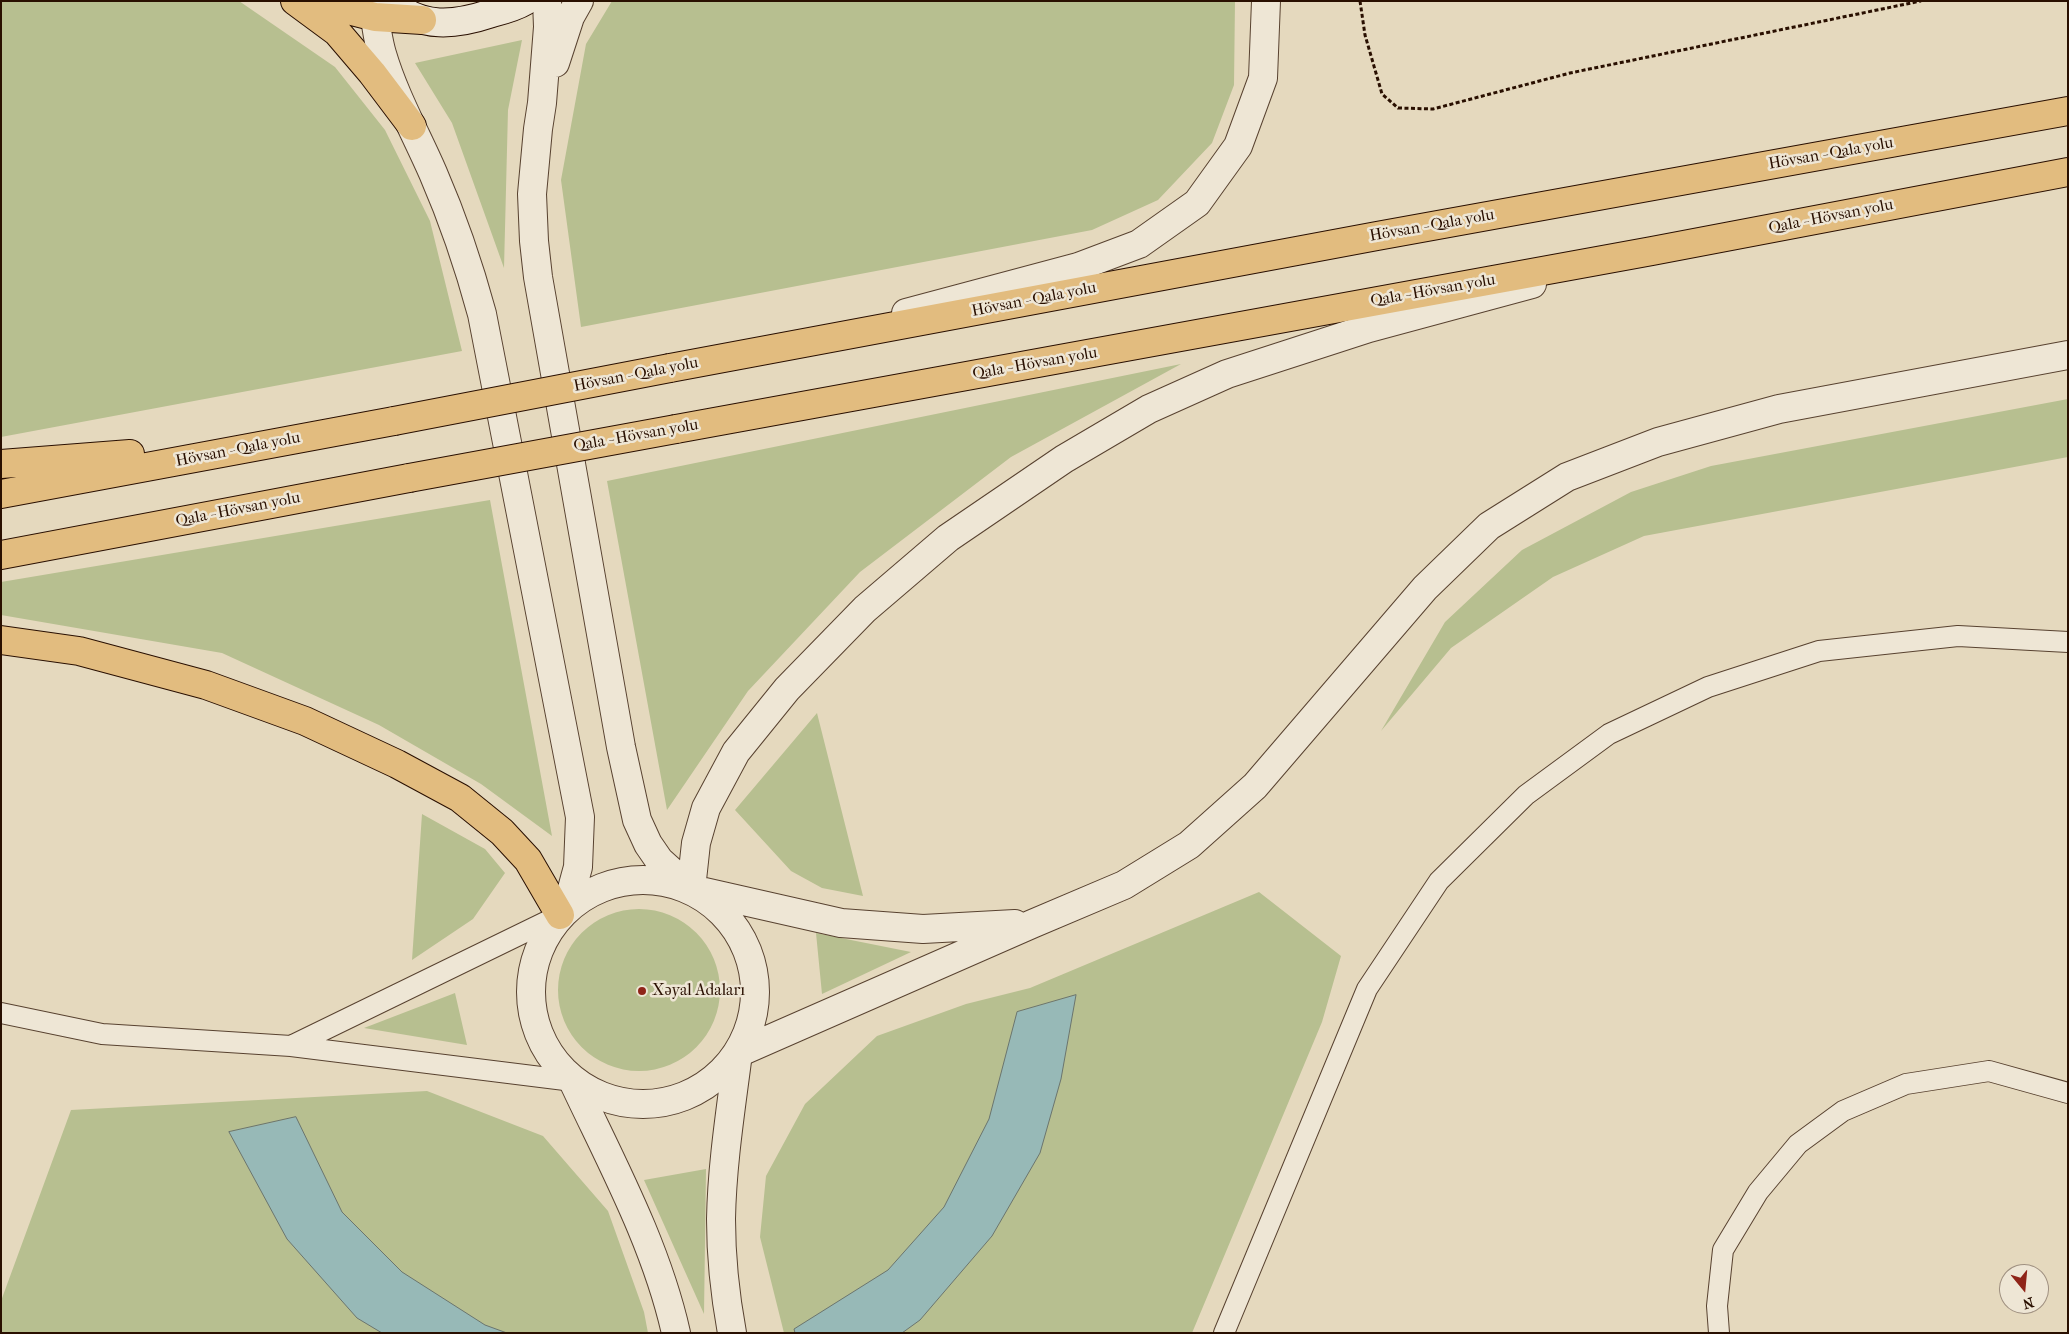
<!DOCTYPE html>
<html>
<head>
<meta charset="utf-8">
<style>
	body { margin:0 }
	#map { position:relative; width:2069px; height:1334px; overflow:hidden; background:#e5d9be; font-family:"IM FELL French Canon",serif }
	canvas { display:block }
	.frame { position:absolute; inset:0; border:2px solid #290f00; pointer-events:none }
	.north { position:absolute; left:1999px; top:1264px; width:50px; height:50px; box-sizing:border-box; background:#eee6d5; border:1px solid #9f9080; border-radius:50%; rotate:163deg; font-size:14px; font-weight:700; line-height:20px; text-align:center; color:#290f00 }
	.north::after { content:''; display:block; margin:auto; width:18px; height:22px; background:#8f2418; clip-path:polygon(50% 0,100% 100%,50% 72%,0 100%) }
</style>
</head>
<body>
<div id="map">
<canvas width="2069" height="1334"></canvas>
<div class="frame"></div>
<div class="north">N</div>
</div>
<script>
const ctx = document.querySelector('canvas').getContext('2d');
ctx.lineJoin = 'round';
function paint(path, color) { ctx.fillStyle = color; ctx.fill(path, 'evenodd'); }
function trace(path, color, width, dash) { ctx.strokeStyle = color; ctx.lineWidth = width; ctx.lineCap = dash ? 'butt' : 'round'; ctx.setLineDash(dash || []); ctx.stroke(path); }
function write(font, color, halo, rows, align = 'center') {
  ctx.font = font + ' "IM FELL French Canon",serif'; ctx.lineWidth = 5; ctx.setLineDash([]); ctx.textBaseline = 'middle'; ctx.strokeStyle = halo; ctx.fillStyle = color; for (const [text, x, y, turn = 0] of rows) {
    ctx.save(); ctx.translate(x, y); ctx.rotate((+turn || 0) * Math.PI / 180); ctx.textAlign = isNaN(turn) ? turn : align; if (halo) ctx.strokeText(text, 0, 0); ctx.fillText(text, 0, 0); ctx.restore();
  }
}
paint(new Path2D(`
	M1,1H239L335,67L385,130L430,221L462,351L1,437Z
	M612,1H1235L1234,85L1212,143L1158,200L1092,230L581,327L561,180L586,44Z
	M522,40L508,110L504,268L452,123L415,63Z
	M1181,364L1011,457L860,572L748,691L667,810L607,481Z
	M2068,399V457L1644,536L1553,577L1451,648L1381,731L1445,622L1522,550L1631,492L1711,466Z
	M490,500L552,836L481,784L379,725L222,653L1,615V582Z
	M817,713L863,896L822,888L791,871L735,810Z
	M422,814L485,849L505,873L473,919L412,960Z
	M1259,892L1341,956L1322,1022L1192,1333H784L760,1237L766,1176L805,1104L877,1036L966,1004L1030,988Z
	M558 990a81 81 0 1 1 162 0a81 81 0 1 1-162 0Z
	M816,933L911,952L822,994Z
	M455,993L467,1045L364,1028Z
	M427,1091L543,1136L608,1211L644,1312L648,1333H1V1301L71,1110Z
	M706,1169L704,1314L644,1180Z`), '#b7bf90');
const water = new Path2D(`
	M1076,995L1061,1079L1040,1153L992,1236L920,1320L902,1333H795L794,1329L888,1270L944,1207L989,1119L1017,1012Z
	M296,1117L342,1212L402,1272L485,1325L507,1333H382L357,1318L287,1239L229,1132Z`);
paint(water, '#97b9b7');
trace(water, '#6b756e', 1);
const service = new Path2D(`
	M560,915L291,1046L573,1081
	M1,1013L102,1034L291,1046
	M1224,1333L1367,989L1439,881L1526,795L1609,734L1708,687L1819,651L1958,636L2068,642
	M1719,1333L1717,1306L1723,1250L1758,1192L1798,1144L1843,1111L1906,1084L1989,1071L2068,1093`);
const minor = new Path2D(`
	M573,1081C611,1162 656,1244 676,1333
	M732,1333C725,1295 721,1258 721,1219C722,1164 731,1108 738,1053`);
const tertiary = new Path2D(`
	M373,1C375,19 377,37 382,54C394,95 416,134 433,173C453,219 469,266 482,314L580,817L578,867L572,889L560,915
	M547,1L548,27L542,103L538,129L532,194L534,241L538,277L621,747L637,820L648,844L659,860L691,889L841,923L923,929L1015,924
	M555,63L570,17L579,1
	M906,313L1078,267L1139,244L1197,203L1238,146L1263,78L1266,1
	M531 992a112 112 0 1 1 224 0a112 112 0 1 1-224 0Z
	M691,889L696,843L706,808L736,752L787,689L865,609L948,538L1064,459L1149,409L1227,374L1369,328L1532,284
	M738,1053L1032,924L1124,885L1189,845L1255,786L1425,588L1489,526L1567,477L1658,442L1779,409L2068,355`);
const secondary = new Path2D(`
	M390,1C421,30 456,25 492,13C504,10 515,7 525,1`);
const primary = new Path2D(`
	M295,1L337,32L372,73L412,126
	M313,1L375,17L422,20
	M670,368L1377,236L2068,111
	M676,429L1652,251L2068,172
	M1,464L130,454
	M1,494L394,421
	M1,555L409,478
	M1,640L79,651L206,685L305,721L397,764L460,798L502,832L528,860L560,915`);
trace(service, '#584230', 22);
trace(minor, '#584230', 30);
trace(tertiary, '#584230', 30);
trace(secondary, '#290f00', 30);
trace(primary, '#290f00', 30);
trace(new Path2D(`
	M1360,1L1365,35L1382,94L1398,108L1433,109L1570,73L1921,1`), '#290f00', 3, [4, 2.5]);
trace(service, '#eee6d5', 20);
trace(minor, '#eee6d5', 28);
trace(tertiary, '#eee6d5', 28);
trace(secondary, '#eee6d5', 28);
trace(primary, '#e2bc7f', 28);
const primaryBridge = new Path2D(`
	M394,421L670,368
	M409,478L676,429`);
trace(primaryBridge, '#290f00', 30, []);
trace(primaryBridge, '#e2bc7f', 28);
for (const [x, y, r, color] of [
	[642,991,5,"#8f2418"]
]) { const dot = new Path2D(); dot.arc(x, y, r, 0, 2 * Math.PI); ctx.fillStyle = color; ctx.fill(dot); trace(dot, '#eee6d5', 2); }
write('16px', '#290f00', '#eee6d5', [
	["Hövsan - Qala yolu",1831,154,-10],
	["Qala - Hövsan yolu",1831,217,-11],
	["Hövsan - Qala yolu",1432,226,-10],
	["Qala - Hövsan yolu",1433,291,-10],
	["Hövsan - Qala yolu",1034,300,-11],
	["Qala - Hövsan yolu",1035,364,-10],
	["Hövsan - Qala yolu",636,375,-11],
	["Qala - Hövsan yolu",636,436,-10],
	["Hövsan - Qala yolu",238,450,-11],
	["Qala - Hövsan yolu",238,510,-11]
]);
write('16px', '#290f00', '#eee6d5', [
	["Xəyal Adaları",652,991]
], 'left');
</script>
</body>
</html>
